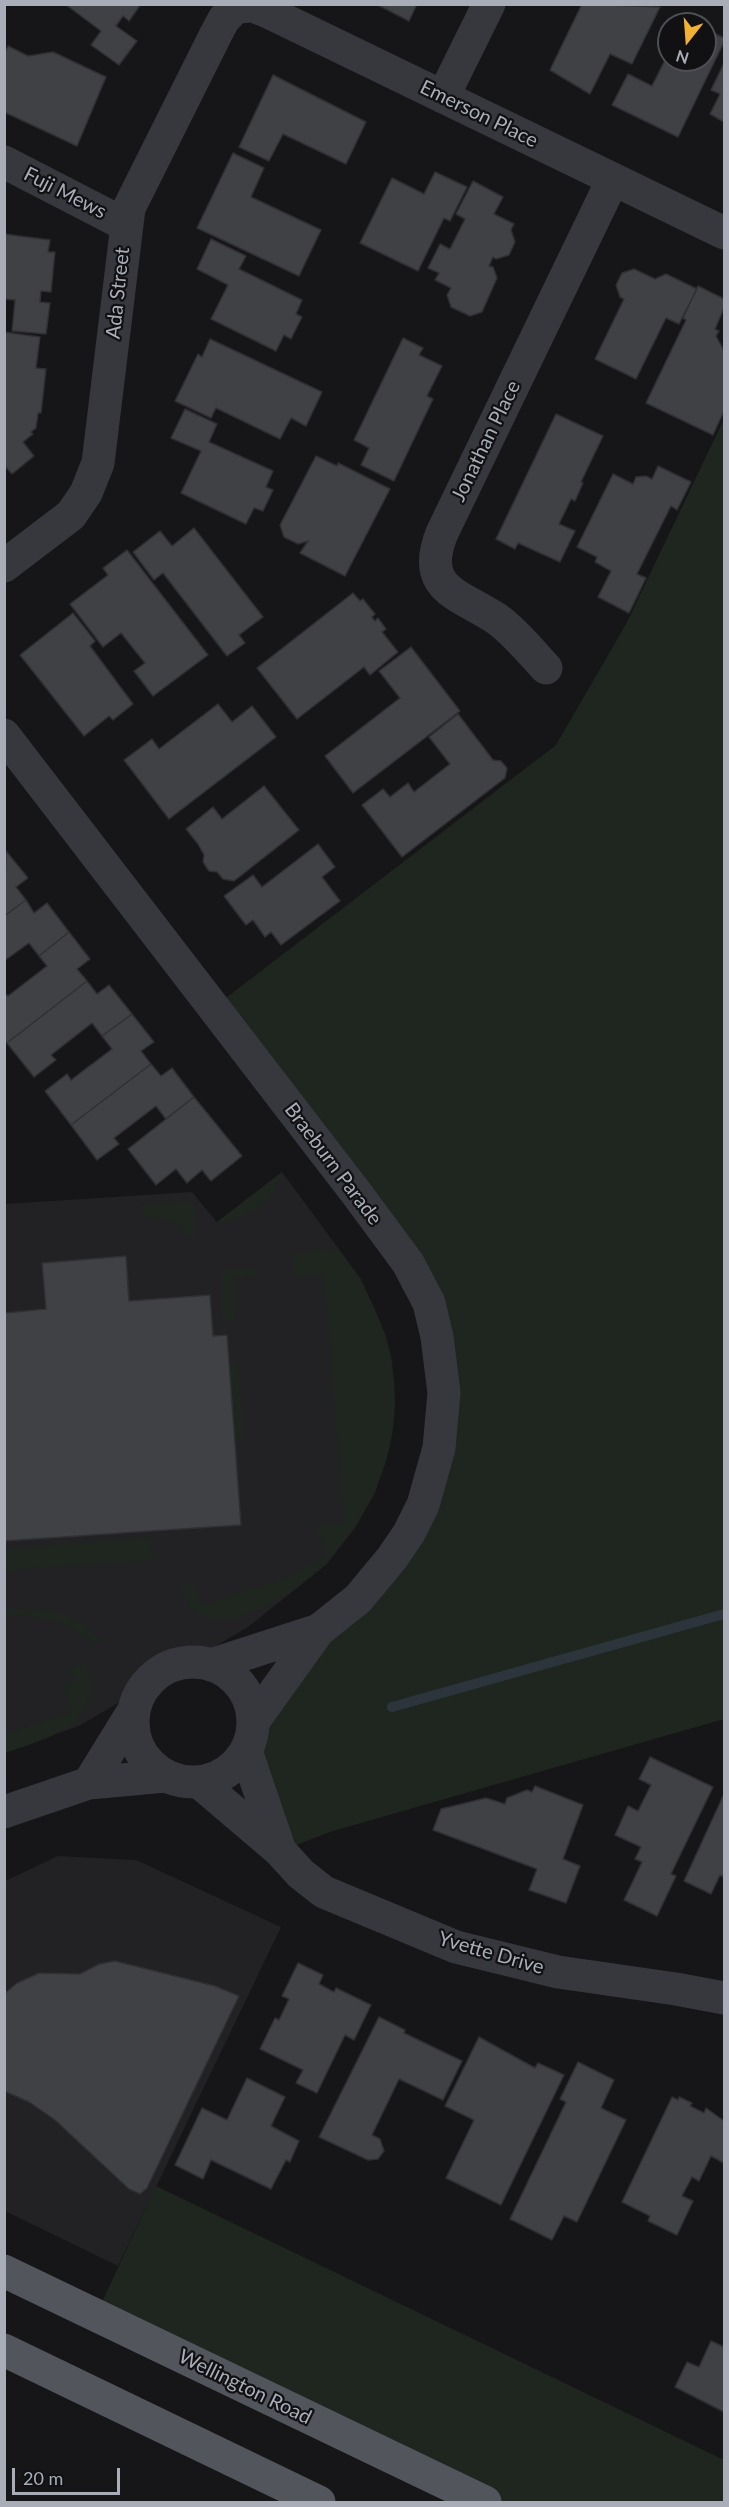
<!DOCTYPE html>
<html>
<head>
<meta charset="utf-8">
<style>
	body { margin:0 }
	#map { position:relative; width:729px; height:2507px; overflow:hidden; background:#161618; font-family:Lato,sans-serif }
	canvas { display:block }
	.frame { position:absolute; inset:0; border:6px solid #a8adb8; pointer-events:none }
	.north { position:absolute; left:657px; top:12px; width:60px; height:60px; box-sizing:border-box; background:#111113; border:2px solid #4d4f55; border-radius:50%; rotate:197deg; font-size:16px; font-weight:700; line-height:24px; text-align:center; color:#a8adb8 }
	.north::after { content:''; display:block; margin:auto; width:21px; height:27px; background:#f2b134; clip-path:polygon(50% 0,100% 100%,50% 72%,0 100%) }
	.scale { position:absolute; left:12px; top:2468px; width:108px; height:27px; box-sizing:border-box; border:3px solid #a8adb8; border-top:0; padding-left:8px; font-size:18px; line-height:21px; white-space:nowrap; color:#a8adb8; -webkit-text-stroke:4px #111113; paint-order:stroke }
</style>
</head>
<body>
<div id="map">
<canvas width="729" height="2507"></canvas>
<div class="frame"></div>
<div class="north">N</div>
<div class="scale">20 m</div>
</div>
<script>
const ctx = document.querySelector('canvas').getContext('2d');
ctx.lineJoin = 'round';
function paint(path, color) { ctx.fillStyle = color; ctx.fill(path, 'evenodd'); }
function trace(path, color, width, dash) { ctx.strokeStyle = color; ctx.lineWidth = width; ctx.lineCap = dash ? 'butt' : 'round'; ctx.setLineDash(dash || []); ctx.stroke(path); }
function write(font, color, halo, rows, align = 'center') {
  ctx.font = font + ' Lato,sans-serif'; ctx.lineWidth = 4.5; ctx.setLineDash([]); ctx.textBaseline = 'middle'; ctx.strokeStyle = halo; ctx.fillStyle = color; for (const [text, x, y, turn = 0] of rows) {
    ctx.save(); ctx.translate(x, y); ctx.rotate((+turn || 0) * Math.PI / 180); ctx.textAlign = isNaN(turn) ? turn : align; if (halo) ctx.strokeText(text, 0, 0); ctx.fillText(text, 0, 0); ctx.restore();
  }
}
paint(new Path2D(`
	M282,1172L361,1279L386,1336L392,1360L395,1403L390,1445L375,1493L355,1528L326,1565L248,1627L79,1726L5,1751V1204L192,1192L217,1222Z
	M58,1856L136,1860L281,1927L118,2266L5,2211V1881Z`), '#222225');
paint(new Path2D(`
	M724,419V1719L333,1831L280,1851L252,1736L341,1613L432,1474L429,1303L214,1007L556,745L626,624Z
	M282,1172C278,1198 243,1224 217,1222Z
	M189,1201L195,1207L194,1234H186L174,1221L144,1215L142,1205Z
	M321,1249L340,1251C521,1491 198,1703 182,1586L193,1583L202,1605L288,1577L328,1556L317,1530L318,1526L345,1523L324,1274L298,1277L293,1273L294,1255Z
	M254,1268L259,1275L233,1277L235,1319L223,1320L222,1270Z
	M238,1362L243,1440L235,1441L229,1363Z
	M148,1537L155,1558L150,1560L5,1570V1550Z
	M4,1609C45,1609 74,1609 102,1642L94,1646C72,1620 38,1615 5,1615Z
	M86,1663C105,1725 52,1737 5,1753V1734L73,1712L63,1684L75,1680L70,1667Z
	M156,2186L724,2460V2502H482L96,2315Z`), '#1e261f');
trace(new Path2D(`
	M392,1707L724,1614`), '#2c353c', 10);
const building = new Path2D(`
	M65,4H141L129,21L123,16L116,26L137,41L119,65L91,45L101,31Z
	M376,4H417L409,21Z
	M582,4L660,7L632,64L610,54L590,94L550,70Z
	M705,29L724,38V42L678,137L612,105L628,74L652,86L669,52V60H705Z
	M8,46L28,56L53,52L106,77L77,146L4,112V54Z
	M724,63V122L710,114L720,94L711,90Z
	M273,75L366,122L346,164L283,134L269,161L239,147Z
	M233,153L264,168L251,197L321,230L299,276L197,228Z
	M435,172L467,187L450,221L444,218L418,271L360,243L392,178L424,194Z
	M473,181L503,197L494,214L514,224L511,230L515,242L509,255L496,259L493,257L489,266L493,267L497,278L482,312L470,316L451,307L447,295L451,288L435,280L439,273L428,268L440,244L450,249L465,219L456,214Z
	M4,234L50,240L48,252H55L51,292L41,291L40,302L50,303L46,334L12,331L15,300L4,299Z
	M211,239L246,256L239,269L302,300L296,314L302,317L291,339L284,335L276,351L211,319L228,285L197,269Z
	M634,269L655,279L666,274L697,289L679,324L666,318L636,379L595,359L624,299L620,297L616,285L622,273Z
	M698,286L724,299V308L715,329L719,331L716,336L724,351V411L713,435L646,403L686,320L683,318Z
	M4,332L40,337L36,368L46,369L41,413H38L36,428L31,432L33,434L23,442L34,456L12,474L4,465Z
	M403,338L423,348L419,355L442,366L427,396L433,399L394,481L361,465L369,448L354,440Z
	M210,339L322,392L306,426L291,418L280,439L216,408L211,418L175,401L198,354L202,357Z
	M185,409L217,424L209,442L273,471L266,487L273,490L263,511L254,508L246,524L181,493L201,451L171,438Z
	M556,414L603,436L581,482L583,483L575,501L571,499L559,524L575,531L560,562L518,543L515,549L496,539Z
	M316,456L337,466L338,463L390,489L345,576L300,553L308,541L298,544L284,537L280,525Z
	M658,466L691,482L677,510L671,506L637,574L646,578L629,613L598,597L611,571L595,562L597,557L577,547L613,474L633,484L636,477L646,476L652,479Z
	M194,528L263,617L239,635L245,643L227,656L163,573L154,580L133,552L160,531L172,546Z
	M127,550L208,655L153,696L134,671L145,663L121,633L103,647L70,604L108,575L103,568Z
	M353,593L360,601L363,599L375,614L372,617L375,621L378,618L386,629L382,632L398,652L370,675L364,667L297,719L257,668Z
	M73,613L95,641L90,646L133,704L113,720L109,716L84,736L20,655Z
	M411,647L460,711L353,793L325,756L400,698L379,671Z
	M218,704L232,722L252,706L276,737L169,819L124,760L152,739L159,749Z
	M458,714L493,760L501,761L507,768L505,778L402,857L362,805L383,789L390,797L408,783L414,792L450,764L429,737Z
	M264,786L299,830L234,881L223,879L217,872L209,871L203,862L204,855L198,844L186,829L213,807L222,819Z
	M318,844L335,867L322,877L340,901L281,945L271,932L265,937L253,920L246,925L224,896L253,875L262,887Z
	M6,851L28,878L16,887L26,900L4,916Z
	M26,900L34,913L47,903L69,932L39,956L29,943L4,961V916Z
	M69,932L90,959L77,969L87,981L7,1043L4,1039V993L8,996L47,966L39,956Z
	M87,981L97,994L109,985L132,1014L102,1036L92,1023L51,1055L56,1060L34,1077L7,1043Z
	M132,1014L154,1042L141,1051L151,1064L71,1125L45,1091L67,1074L71,1080L112,1049L102,1036Z
	M151,1064L161,1076L172,1068L194,1097L166,1119L156,1106L114,1138L119,1144L97,1160L71,1125Z
	M194,1097L242,1156L211,1181L202,1170L187,1183L176,1169L156,1185L128,1149Z
	M126,1256L129,1301L210,1295L213,1336L227,1335L241,1525L4,1541V1313L46,1309L42,1263Z
	M650,1757L713,1787L671,1874L676,1876L657,1916L624,1900L642,1862L635,1859L641,1847L615,1835L628,1806L638,1811L651,1785L639,1779Z
	M535,1786L583,1805L563,1859L580,1866L566,1903L529,1890L537,1869L433,1830L441,1809L486,1798L505,1804L507,1798L527,1790L532,1792Z
	M724,1794V1877L720,1875L711,1894L684,1881Z
	M115,1961L215,1986L239,1996L147,2188L140,2194L129,2189L55,2120L29,2102L4,2091V1994L17,1983L39,1973L80,1974L99,1964Z
	M298,1963L323,1975L319,1984L334,1992L336,1988L371,2005L354,2040L345,2035L317,2093L296,2083L303,2070L260,2049L275,2018L279,2020L289,1999L282,1996Z
	M379,2017L405,2030L404,2033L462,2061L443,2100L399,2079L372,2135L380,2139L384,2151L378,2159L368,2160L319,2137Z
	M479,2037L535,2068L538,2063L564,2075L501,2205L446,2178L474,2120L445,2106Z
	M578,2062L614,2080L601,2108L626,2120L577,2222L564,2216L552,2240L510,2219L566,2102L560,2099Z
	M247,2078L285,2097L271,2126L299,2141L290,2162L286,2160L271,2189L211,2160L203,2179L175,2165L202,2108L227,2120Z
	M672,2097L678,2100L679,2097L692,2103L690,2106L704,2113L706,2108L724,2121V2163L711,2156L699,2181L692,2177L682,2196L693,2201L677,2235L648,2221L650,2216L622,2202Z
	M711,2341L724,2347V2412L675,2387L687,2362L699,2367Z`);
paint(building, '#404145');
trace(building, '#303034', 1.5);
trace(new Path2D(`
	M231,4L236,7L253,6L268,12L724,233
	M443,97L489,4
	M4,162L126,225
	M4,566L71,515L86,493L98,463L129,208L216,34L224,19L236,7
	M546,668C531,652 515,632 497,619C460,594 419,590 442,533L613,179
	M4,735L357,1194L408,1263L429,1303L437,1337L444,1393L439,1448L423,1505L409,1533L392,1558L358,1599L319,1630L253,1722
	M133 1722a60 60 0 1 1 120 0a60 60 0 1 1-120 0Z
	M211,1665L319,1630
	M246,1751L280,1851
	M199,1782L280,1851L301,1874L324,1892L456,1947L558,1972L676,1989L724,1998
	M89,1783L134,1710
	M4,1812L89,1783L165,1776`), '#37383d', 33);
trace(new Path2D(`
	M4,2271L485,2502
	M4,2350L319,2502`), '#53555c', 33);
write('20px', '#a8adb8', '#111113', [
	["Emerson Place",479,114,26],
	["Fuji Mews",65,193,27],
	["Ada Street",118,293,-84],
	["Jonathan Place",486,441,-64],
	["Braeburn Parade",333,1164,53],
	["Yvette Drive",491,1953,16],
	["Wellington Road",245,2387,26]
]);
</script>
</body>
</html>
